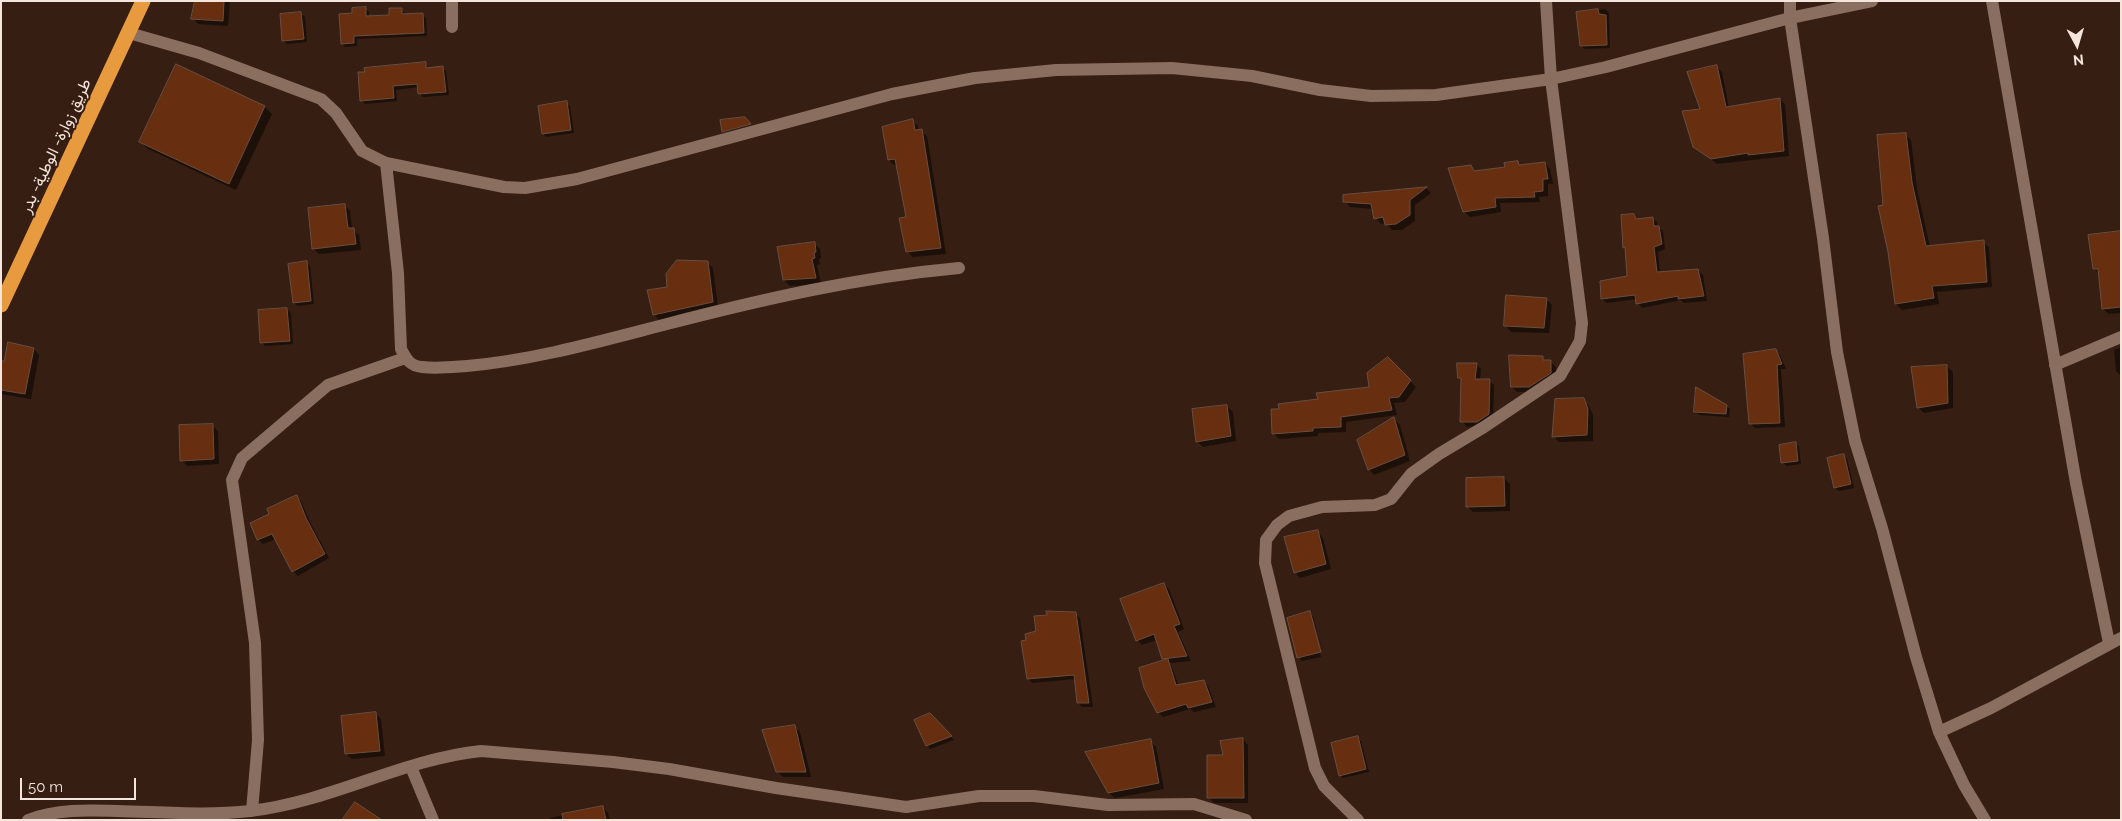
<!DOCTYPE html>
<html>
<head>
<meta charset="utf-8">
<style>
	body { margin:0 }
	#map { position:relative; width:2122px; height:821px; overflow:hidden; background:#361e12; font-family:Raleway,sans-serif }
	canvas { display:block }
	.frame { position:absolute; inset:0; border:2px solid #f6e5dd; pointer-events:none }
	.north { position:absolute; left:2052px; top:20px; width:50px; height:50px; -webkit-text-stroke:4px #361e12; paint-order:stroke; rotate:174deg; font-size:14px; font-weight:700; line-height:20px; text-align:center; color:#f6e5dd }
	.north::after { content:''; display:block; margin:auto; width:18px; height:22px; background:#f6e5dd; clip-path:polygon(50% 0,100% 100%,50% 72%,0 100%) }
	.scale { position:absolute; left:20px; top:778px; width:116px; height:22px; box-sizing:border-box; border:2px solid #f6e5dd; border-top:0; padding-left:6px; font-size:15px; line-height:18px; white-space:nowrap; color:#f6e5dd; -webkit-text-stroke:4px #361e12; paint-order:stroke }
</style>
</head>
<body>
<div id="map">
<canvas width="2122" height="821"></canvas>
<div class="frame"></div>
<div class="north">N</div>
<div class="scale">50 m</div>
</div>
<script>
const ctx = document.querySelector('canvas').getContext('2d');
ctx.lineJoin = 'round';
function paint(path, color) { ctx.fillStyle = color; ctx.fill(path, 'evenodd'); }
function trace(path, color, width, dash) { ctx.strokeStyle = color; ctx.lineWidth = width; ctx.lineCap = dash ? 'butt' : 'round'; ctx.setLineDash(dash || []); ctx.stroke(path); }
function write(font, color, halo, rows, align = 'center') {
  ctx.font = font + ' Raleway,Vazirmatn,sans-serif'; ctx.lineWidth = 4; ctx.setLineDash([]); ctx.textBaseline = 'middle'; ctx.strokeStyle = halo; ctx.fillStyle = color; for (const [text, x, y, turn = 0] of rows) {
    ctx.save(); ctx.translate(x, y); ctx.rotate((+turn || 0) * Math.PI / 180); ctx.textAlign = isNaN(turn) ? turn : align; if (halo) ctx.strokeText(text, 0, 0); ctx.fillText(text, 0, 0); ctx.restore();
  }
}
paint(new Path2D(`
	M196,1H230L228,26L198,24L193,18Z
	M365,8L369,12V17L391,16L402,9L405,15L422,14L426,18L427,36L357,39V46L345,47L342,43L353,14Z
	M1605,9L1609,13L1610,48L1585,49L1581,46L1577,13Z
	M301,14L305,17L307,42L287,44L283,40Z
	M425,64L429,69L442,67L446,71L449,95L423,97L420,93L419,87L396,90L397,101L365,104L362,100Z
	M1717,67L1722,72L1729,108L1780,99L1785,104L1789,156L1717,164L1694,146L1702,110Z
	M566,103L570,106L574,133L546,137L543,133Z
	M265,107L272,114L236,190L148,149L140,142Z
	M745,118L751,125L724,132L723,131Z
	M912,121L918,126L919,131L927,136L946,254L913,257L907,251V218L898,165H894L889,160Z
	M1905,134L1911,140L1917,189L1930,247L1983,242L1989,247L1992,287L1937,292L1939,304L1902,310L1896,304L1885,206Z
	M1517,162L1522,166L1545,163L1550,169L1553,184H1548V196L1539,197L1540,202L1500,203L1501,212L1470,217L1464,211L1470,167L1475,172L1507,169Z
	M1426,188L1431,193L1415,205V221L1402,230H1392L1386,223L1381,224L1376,218L1373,209L1350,207L1345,201L1344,197Z
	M344,205L350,211L352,229L359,235L361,250L319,254L314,249Z
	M1634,215L1638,220L1652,218L1657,222L1658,227L1663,231L1665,249L1658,252L1660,273L1698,270L1703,275L1707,301L1684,303L1681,300L1642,308L1638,303L1637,299L1607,303L1602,299L1629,277L1627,250L1624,247Z
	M2121,233V313L2109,314L2103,309L2100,274L2094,269Z
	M814,243L820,249L821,258L819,259L820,264L817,265L821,284L790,286L784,280Z
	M306,262L310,266L314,304L298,306L294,303L289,265Z
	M707,262L713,268L718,307L659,320L654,314L668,288Z
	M1546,299L1552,305L1549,333L1511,332L1506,326Z
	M287,309L291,313L293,344L265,346L262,342Z
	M2121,347V375H2120L2116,371L2114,350Z
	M34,349L39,355L31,399L1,394V362L5,363Z
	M1776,350L1780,355L1786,369H1781L1785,427L1755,428L1750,423Z
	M1542,357L1546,362L1550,361L1556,367V378L1535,392H1517L1512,387Z
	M1388,359L1416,387L1405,402L1394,403L1397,415L1346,422V432L1318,433V436L1279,439L1273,433L1281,410L1370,388Z
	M1476,364L1481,369L1480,380H1489L1494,385L1493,420L1483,426L1467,427L1462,421V380L1459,378Z
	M1947,366L1953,372V408L1924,413L1918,407Z
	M1583,400L1589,406L1593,415V441L1559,442L1554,437Z
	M1227,406L1233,412L1236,441L1203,447L1197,441Z
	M1726,406L1730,409L1729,417L1699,415L1695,412Z
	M1394,419L1400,425L1410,461L1374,475L1369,469Z
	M212,425L218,431L219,464L187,466L182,460Z
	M1796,444L1799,447L1801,464L1786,466L1783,462Z
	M1844,456L1847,459L1854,488L1839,491L1835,488Z
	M1504,478L1510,484V511L1473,512L1468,507Z
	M297,496L301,501L311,524L329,558L298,576L293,571L276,539L263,544L258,539L251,524L271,515Z
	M1318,532L1323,538L1331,569L1300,578L1295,572Z
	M1163,584L1169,589L1184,629L1178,632L1191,661L1170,663L1179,686L1203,681L1208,686L1216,707L1194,712L1190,709L1163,717L1158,712L1167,661L1164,658L1157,640L1142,645L1137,640Z
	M1310,612L1312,615H1310L1321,657L1302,661L1299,658L1288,619Z
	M1075,614L1080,618L1093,707H1082L1078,703L1075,679L1032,683L1028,678V641Z
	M1312,615L1313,616L1324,656Z
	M375,713L381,719L385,756L352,759L346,754Z
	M930,715L954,740L930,749L927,745Z
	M795,727L800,732L811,777H783L777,771Z
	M1358,738L1361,741L1369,772L1343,778L1340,775Z
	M1243,739L1248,745V803H1214L1209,798Z
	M1150,741L1156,747L1164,789L1115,798L1109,793Z
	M603,807L608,813L610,820H550V818Z`), '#0007');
const building = new Path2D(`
	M195,1H224L223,21L191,19Z
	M366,7V16L389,15V8H402V14L423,13L424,33L354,36V43L341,44L339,14L352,13V8Z
	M1598,9L1599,14L1606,15L1607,45L1580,46L1576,12Z
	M301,12L304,39L282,41L280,14Z
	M426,62V68L443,66L446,92L418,94L417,84L393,86L394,98L360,101L358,72H365L364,68Z
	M176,64L265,106L229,184L139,142Z
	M1717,65L1726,107L1780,98L1784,151L1748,155V153L1711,159L1693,147L1682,111L1700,109L1687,72Z
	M567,101L571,130L542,134L538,106Z
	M745,117L751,124L722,132L720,120Z
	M913,119L915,130L922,129L941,248L906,252L899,218L906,217L895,159L888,160L882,127Z
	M1906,133L1912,182L1926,246L1984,240L1987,282L1932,286L1934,298L1895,304L1888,252L1878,206L1883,205L1877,135Z
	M1518,161L1519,165L1545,162L1548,179H1543V191L1534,192L1535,197L1495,198L1496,207L1463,212L1448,168L1471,165L1474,171L1505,167L1504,163Z
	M1427,187L1410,200V215L1396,224L1385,225L1383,217L1374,219L1371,204L1343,202V195Z
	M345,204L348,228H354L356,244L312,249L308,208Z
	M1634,214L1636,219L1653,217L1654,226H1659L1662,244L1654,247L1657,272L1698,269L1704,296L1678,299V296L1636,304L1635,295L1601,299L1600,281L1627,276L1625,247L1623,248L1621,215Z
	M2121,231V307L2102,309L2098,269H2093L2088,235Z
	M815,242L816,252L814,253L815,258L812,259L816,278L783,280L777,247Z
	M677,260L708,261L713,302L653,315L647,290L667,287L666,274Z
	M307,261L311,301L293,303L288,264Z
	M1506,295L1547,298L1544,328L1504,326Z
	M287,308L290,341L260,343L258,310Z
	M8,342L34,348L25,394L1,390V361H4Z
	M1776,349L1782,364L1777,365L1780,423L1749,424L1743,354Z
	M1509,355L1543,356V360H1551V373L1529,387H1511Z
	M1388,357L1411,380L1399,397L1389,398L1392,410L1341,417V427L1313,428V431L1272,434L1271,409H1279L1278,404L1318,399L1316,393L1369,387L1367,373Z
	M1457,363H1477L1475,379H1490L1489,414L1477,422H1460L1461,378H1458Z
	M1947,365L1948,403L1917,408L1911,367Z
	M1696,387L1727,405L1726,414L1694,412Z
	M1584,398L1588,409L1587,435L1552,437L1555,399Z
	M1227,405L1231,436L1196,442L1192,409Z
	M1394,417L1405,455L1368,470L1357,440Z
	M213,424L214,459L180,461L179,425Z
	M1796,442L1798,461L1781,463L1779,445Z
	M1844,454L1851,484L1834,488L1827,458Z
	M1504,477L1505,506L1466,507V478Z
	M297,495L306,518L325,554L292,572L272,534L257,540L250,523L269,514L267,509Z
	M1318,530L1326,564L1294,573L1284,537Z
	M1164,583L1180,624L1174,626L1187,656L1162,659L1154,634L1136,641L1120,599Z
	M1046,611L1076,612L1089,703H1077L1074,675L1027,679L1021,641L1026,640L1025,634L1036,631L1034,616L1047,615Z
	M1310,611L1321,652L1297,658L1287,618Z
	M1168,659L1176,685L1204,680L1212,702L1188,708L1186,704L1157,713L1144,688L1139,668Z
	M376,712L380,751L345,754L341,716Z
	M930,713L952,736L926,746L914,720Z
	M795,725L806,772H776L762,730Z
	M1358,736L1366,769L1339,776L1331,743Z
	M1243,738L1244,798H1207V755H1223L1220,741Z
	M1151,739L1159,783L1108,793L1085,752Z
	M355,802L382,820H342Z
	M603,806L606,820H563L562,814Z`);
paint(building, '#672f0f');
trace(building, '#694e41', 1);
trace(new Path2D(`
	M1790,1V18L1823,238L1837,352L1855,441L1882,528L1916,657L1939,732L1964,785L1985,820
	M1992,1L2076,483L2109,643
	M452,27V1
	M129,33L199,53L321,99L336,113L362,151L386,163L504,187L525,188L577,179L892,94L975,78L1056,70L1172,68L1252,76L1320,90L1371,96L1436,95L1551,79L1606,67L1790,18L1872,1
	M386,163L398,273L401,349C406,359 410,366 422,367C437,369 453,367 467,366C535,360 601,341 667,324C763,299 860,277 959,268
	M2055,365L2121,337
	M1939,732L1991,708L2121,638
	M411,767L433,820
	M252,811L258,740L255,643L232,480L242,458L328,385L405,358
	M28,820C57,809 86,810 117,811C161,812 206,816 250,811C330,802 403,759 481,751L613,762L669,769L776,788L906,807L979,796H1034L1108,805L1194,804L1246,820
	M1358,820L1324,786L1315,768L1265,563L1266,540L1277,525L1289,516L1322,507L1375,505L1391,499L1411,474L1439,454L1484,427L1560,376L1580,341L1582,323L1551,79L1546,1`), '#8a6e60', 12);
trace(new Path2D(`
	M1,305L143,1`), '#e89a3e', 15);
write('16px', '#f6e5dd', '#361e12', [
	["طريق زوارة- الوطية- بدر",56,146,-65]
]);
</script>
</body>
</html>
